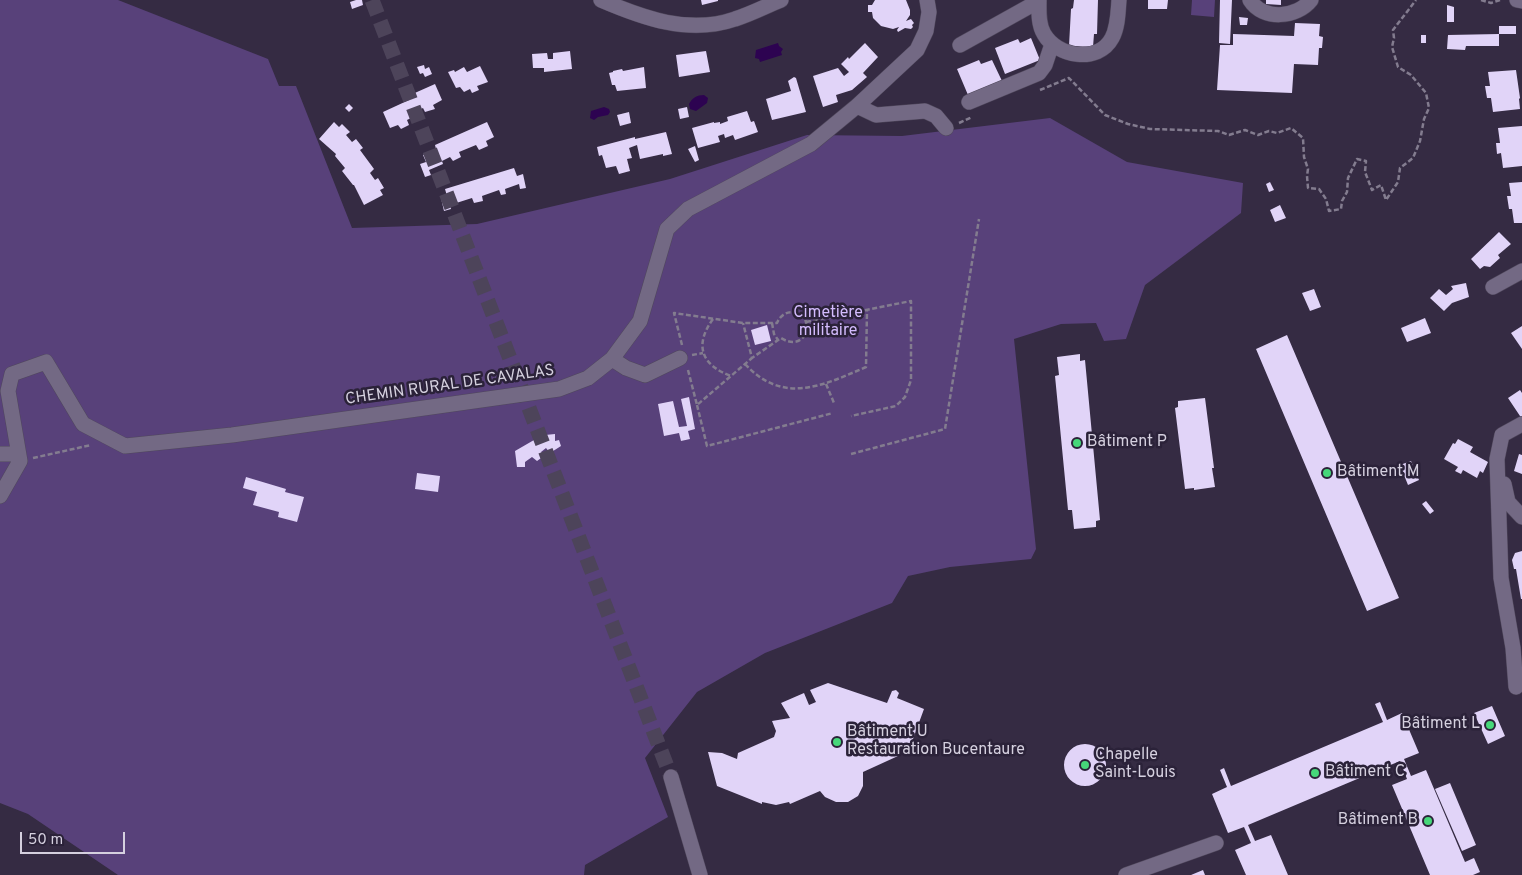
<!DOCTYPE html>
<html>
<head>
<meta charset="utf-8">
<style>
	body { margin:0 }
	#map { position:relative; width:1522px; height:875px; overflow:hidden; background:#352b43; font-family:Overpass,sans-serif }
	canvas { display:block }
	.scale { position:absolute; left:20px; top:832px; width:105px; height:22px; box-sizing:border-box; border:2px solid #d5d0df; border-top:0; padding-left:6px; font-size:15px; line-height:18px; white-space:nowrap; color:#d5d0df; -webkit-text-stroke:4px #2b2239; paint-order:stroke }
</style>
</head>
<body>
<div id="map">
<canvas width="1522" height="875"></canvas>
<div class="scale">50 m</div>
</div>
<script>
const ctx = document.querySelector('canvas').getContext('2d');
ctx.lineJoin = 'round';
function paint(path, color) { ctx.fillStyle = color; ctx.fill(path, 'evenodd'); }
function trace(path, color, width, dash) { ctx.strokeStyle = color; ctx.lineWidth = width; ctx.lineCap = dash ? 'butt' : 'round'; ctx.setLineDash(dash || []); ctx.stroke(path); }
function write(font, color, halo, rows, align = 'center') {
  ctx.font = font + ' Overpass,sans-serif'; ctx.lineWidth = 5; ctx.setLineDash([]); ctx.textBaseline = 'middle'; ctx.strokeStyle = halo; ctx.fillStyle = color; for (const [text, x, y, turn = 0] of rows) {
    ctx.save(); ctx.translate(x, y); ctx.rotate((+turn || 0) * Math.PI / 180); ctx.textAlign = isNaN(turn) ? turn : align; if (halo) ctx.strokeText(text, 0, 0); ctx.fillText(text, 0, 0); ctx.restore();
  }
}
paint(new Path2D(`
	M0,0H118L268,59L279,86H296L352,228L477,224L670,179L807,135L902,136L1050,118L1127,162L1243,183L1241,213L1145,285L1126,339L1104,341L1096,323L1061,324L1014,339L1036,549L1031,559L950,567L908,576L892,603L765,653L697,692L645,758L668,817L585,865L584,875H118L28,814L0,803Z
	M1192,0H1215L1214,17L1191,15Z`), '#58417a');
paint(new Path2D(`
	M778,43L779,46L783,49L781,52L782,55L760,62L759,59L755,58L756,50Z
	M704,95L708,98L707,103L696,111L690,109L689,104C692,98 697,95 704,95Z
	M604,107L609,109L610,112L608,115L598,117L594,120L590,118L591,111Z`), '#2d0351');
paint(new Path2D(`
	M356,0H362L363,5L352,9L350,2Z
	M701,0H718V1L702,5Z
	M875,0H906L910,10V15L906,21L911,19L914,23L912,25L913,27L911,29L905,28L898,32L897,30L899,27L893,29L881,26L873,18L872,12H868V5H872Z
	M1074,0H1098L1097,34H1094L1093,47L1069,46L1071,9L1073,8Z
	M1148,0H1168L1167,9H1148Z
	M1220,0H1232L1230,44L1219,43Z
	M1266,0H1281V5L1266,4Z
	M1447,5L1454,7V22H1447Z
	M1239,17L1248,18L1247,25H1240Z
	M1295,23L1320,24L1319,36L1323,37L1322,48H1319L1318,65L1294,64L1292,93L1217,90L1220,45H1233V34L1294,36Z
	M1499,26H1516V34H1499Z
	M1499,34V46H1466L1465,50L1447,49L1448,35Z
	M1421,35H1426V43H1421Z
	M1031,38L1040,60L1005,74L995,48L1018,39L1020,43Z
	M865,43L878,57L863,73L867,77L852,90L836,95L838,102L823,107L813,76L838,68L844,76L849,72L841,64L848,57L849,59Z
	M570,51L572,69L544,72V68H533L532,54L547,53L548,59H553V53Z
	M706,51L710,72L679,77L676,55Z
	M979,60L981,64L992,60L1002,81L968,95L957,69Z
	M424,65L425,69L429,67L432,74L425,77L423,73L420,74L417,67Z
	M480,66L488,82L477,86L479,90L472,93L470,89L464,92L460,87L456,88L448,72L454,70L455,72L464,67L467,72Z
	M644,67L646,88L617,91L615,85H612L609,73L613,72V71L622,69L623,71Z
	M1516,70L1520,98L1519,99L1520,109L1493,112L1491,98H1487L1485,86H1490L1488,72Z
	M794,77L796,78L806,112L772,120L766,99L791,91L788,81Z
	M435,84L442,100L433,105L435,109L425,112L423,108L415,112L417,115L407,120L409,125L401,129L398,125L390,128L383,112L409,100L408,96Z
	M349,104L353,108L349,112L345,108Z
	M687,107L689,117L680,119L678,109Z
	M747,111L751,122L754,121L758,132L735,140L733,135L725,138L724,134L718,136L720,142L698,148L692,128L714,122V123L720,122V124L728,121L727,117Z
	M629,112L631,123L620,126L617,115Z
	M334,122L339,127L342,124L350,132L346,135L352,142L356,139L363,148L360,150L374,169L370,173L375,180L378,178L384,188L380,190L383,195L364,205L354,185H353L342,171L345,168L335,156L336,154L319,139Z
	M487,122L494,137L486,141L488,146L479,150L476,145L459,152L461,157L453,161L450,157L442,161L443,164L429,170L431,175L425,177L420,164L426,162L423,155L436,149L435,145Z
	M1522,126V166L1503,168L1501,153L1497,154L1496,143H1500L1498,128Z
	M666,132L672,154L663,156V154L640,159L637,145L629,148L632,158L627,159L630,171L619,174L616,166L606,168L602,155L599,156L597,147L635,137V139Z
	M695,146L699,160L695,162L688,149Z
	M514,168L517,176L523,174L526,188L520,189L519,184L505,189L506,194L501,195L499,190L482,196L483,201L474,203L472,198L450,205L451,209L444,211L441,198L447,196L445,189Z
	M1270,182L1274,190L1269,192L1266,184Z
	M1522,182V223H1514L1512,209H1509L1507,196H1511L1509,183Z
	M1280,205L1286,218L1275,222L1270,210Z
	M1499,232L1511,244L1498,255L1500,258L1490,267L1484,266L1480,269L1471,259Z
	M1466,283L1469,297L1452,303L1444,311L1430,298L1439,289L1446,295L1453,289L1451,286Z
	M1314,289L1321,307L1310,311L1302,293Z
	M1425,318L1431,333L1407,342L1401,328Z
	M767,325L771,341L755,345L751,330Z
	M1522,326V349L1511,333Z
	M1287,335L1399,598L1367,611L1256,349Z
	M1080,354V361L1085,360L1100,520L1096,521V527L1074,529L1072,510H1068L1055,376L1059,375L1057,357Z
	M1520,390L1522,393V419L1508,398Z
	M689,397L695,429L688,431L690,439L681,441L679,433L664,436L658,404L673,401L679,427L687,426L681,399Z
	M1205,398L1214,468H1212L1215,487L1194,490V488L1185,489L1175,408L1178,407V401Z
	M555,434V441L559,440L561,446L550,453L546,448L541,452L544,456L537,461L532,457L525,462V467H517L515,451L534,440L535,436Z
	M1458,439L1473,447L1470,452L1488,462L1483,473L1480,471L1477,478L1463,470L1461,474L1455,471L1458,467L1444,459L1453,443L1455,444Z
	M1519,454L1522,455V474L1514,471Z
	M1411,461L1419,480L1408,485L1400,465Z
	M417,473L440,476L438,492L415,489Z
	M246,477L286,489L285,492L304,497L297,522L278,517L279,512L253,505L257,492L243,488Z
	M1426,501L1434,511L1430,514L1422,504Z
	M1522,551V599H1521L1516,569H1514L1512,560L1515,553Z
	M828,683L887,703L892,691L896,690L899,693L897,698L924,709L913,739L906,749L898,756L863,772V786L858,796L848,802H836L825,797L820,791L790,804L789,802L776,805L762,802V804L717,786L708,752L722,753L737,759L738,753L774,737L776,731L772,721L790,718L781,703L804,693L809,705L816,702L810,690Z
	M1380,702L1387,720L1402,713L1419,753L1404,759L1411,776L1426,770L1465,862L1474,858L1480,872L1473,875H1430L1392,785L1407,779L1400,761L1248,825L1255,841L1271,835L1288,875H1246L1235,850L1251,843L1244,827L1228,833L1212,794L1227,787L1220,770L1224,768L1231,786L1383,722L1375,704Z
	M1492,706L1505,736L1488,744L1474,713Z
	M1064 765a21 21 0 1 1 42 0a21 21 0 1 1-42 0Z
	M1450,783L1476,845L1462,851L1435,789Z
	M1203,870L1205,875H1191Z`), '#e1d4f8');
trace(new Path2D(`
	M372,0L671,777`), '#4d445a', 15, [15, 8]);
const minor = new Path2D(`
	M601,0C643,18 689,35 735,19C751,14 766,6 781,0
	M1039,0C1039,11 1038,24 1044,34C1057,57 1098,64 1112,38C1118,27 1118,12 1119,0
	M1250,0C1263,21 1297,18 1311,0
	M1517,0L1522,1
	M960,45L1039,1
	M969,102L1039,73L1045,65L1052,44
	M857,106L876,115L925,111L936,116L946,128
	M1493,287L1522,271
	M612,359L626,368L645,375L680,358
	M0,454H18
	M1504,484L1508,502L1522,517
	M0,496L20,461L8,391L12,374L46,362L83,424L125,446L232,435L559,389L588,378L612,359L640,321L667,229L688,209L811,144L857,106L917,50L926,31L929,12L927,0
	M1516,687L1513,648L1501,578L1497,459L1502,435L1522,424
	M671,777L700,875
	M1126,875L1216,843`);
trace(minor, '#50485c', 16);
trace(new Path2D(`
	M1481,0L1491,3L1500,0
	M1040,90L1069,78L1105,115L1128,124L1150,129L1218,131L1229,135L1245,130L1258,135L1269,131L1277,133L1291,128L1303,138L1304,157L1308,169L1307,176L1308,188L1319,189L1326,199L1329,211L1341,209L1342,201L1347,192L1348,178L1357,159L1366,161L1365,172L1372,190L1381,185L1386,200L1398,182L1400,168L1413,158L1420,141L1424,119L1429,108L1426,93L1411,75L1398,67L1392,47L1394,38L1393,30L1416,0
	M959,123L972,117
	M713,319C694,345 701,365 731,376
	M806,322L911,301V380L905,397L896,406L851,416
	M772,323L774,334L778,340
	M682,345L674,313L743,323H777C782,311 794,309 804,317C813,335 798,349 781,338L752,358
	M692,355L703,353
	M745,364C783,405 822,386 866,367L867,310
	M688,370L697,405L752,358L743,323
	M826,384L834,403
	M697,405L707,446L833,413
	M851,454L945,429L979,219
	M33,458L91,445`), '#837c8f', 2.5, [5, 2.5]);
trace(minor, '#736984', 15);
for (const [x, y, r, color] of [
	[1077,443,5,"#46d77a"],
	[1327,473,5,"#46d77a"],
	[1490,725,5,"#46d77a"],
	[837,742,5,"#46d77a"],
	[1085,765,5,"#46d77a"],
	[1315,773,5,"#46d77a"],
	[1428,821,5,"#46d77a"]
]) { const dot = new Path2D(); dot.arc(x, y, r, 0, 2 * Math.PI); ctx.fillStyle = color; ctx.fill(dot); trace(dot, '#2b2239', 2); }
write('16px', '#d4bcfe', '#2b2239', [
	["Cimetière",828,314],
	["militaire",828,332]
]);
write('16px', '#d5d0df', '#2b2239', [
	["CHEMIN RURAL DE CAVALAS",450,386,-8]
]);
write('16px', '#d5d0df', '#2b2239', [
	["Bâtiment P",1087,443],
	["Bâtiment M",1337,473],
	["Bâtiment L",1480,725,"right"],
	["Bâtiment U",847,733],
	["Restauration Bucentaure",847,751],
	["Chapelle",1095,756],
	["Saint-Louis",1095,774],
	["Bâtiment C",1325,773],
	["Bâtiment B",1418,821,"right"]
], 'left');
</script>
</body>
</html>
